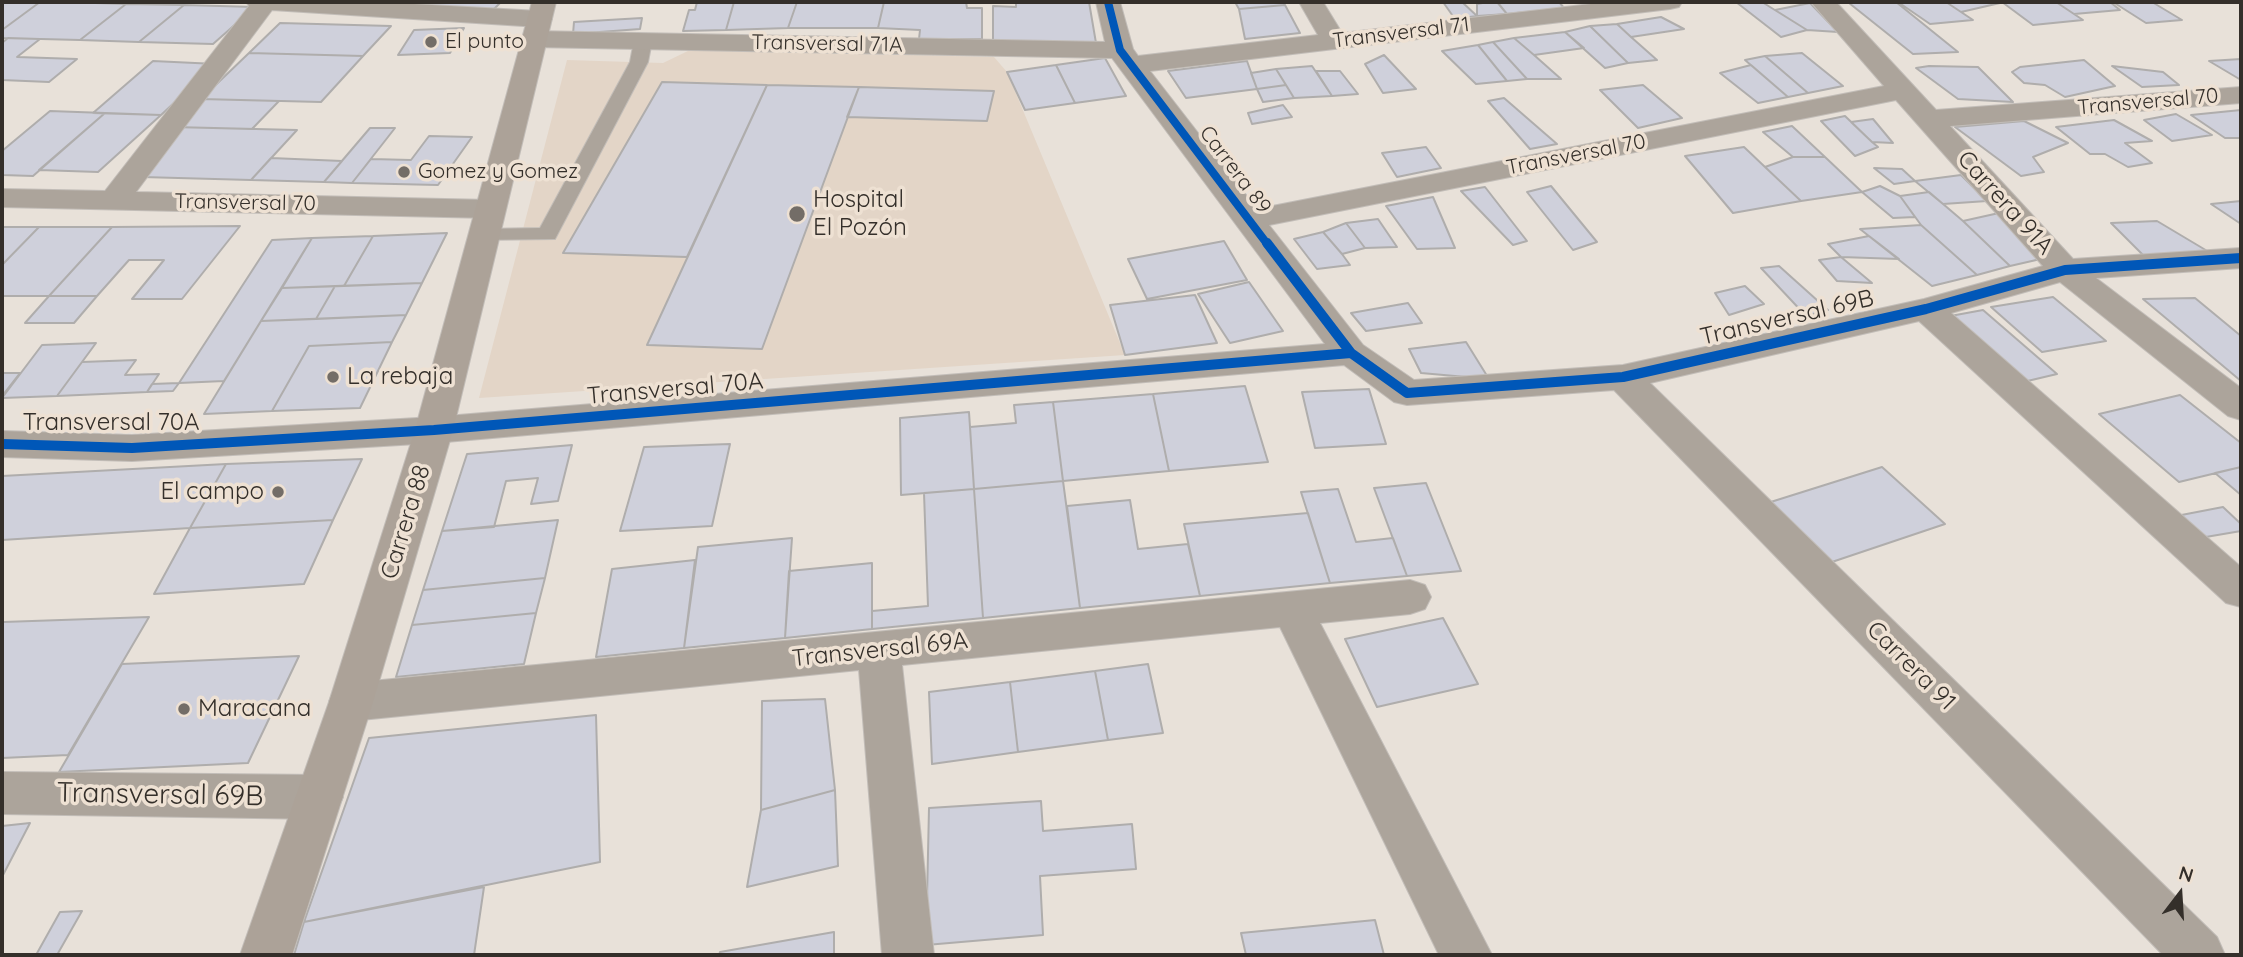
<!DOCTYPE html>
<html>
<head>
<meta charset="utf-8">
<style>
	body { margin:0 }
	#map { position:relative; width:2243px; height:957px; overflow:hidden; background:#e8e1d9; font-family:Quicksand,sans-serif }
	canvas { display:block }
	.frame { position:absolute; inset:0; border:4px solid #342f2a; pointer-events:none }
	.north { position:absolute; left:2145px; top:859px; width:70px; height:70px; -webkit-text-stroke:5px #eee1d3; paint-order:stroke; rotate:17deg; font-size:19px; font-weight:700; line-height:28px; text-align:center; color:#342f2a }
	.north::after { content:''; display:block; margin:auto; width:24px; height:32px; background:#342f2a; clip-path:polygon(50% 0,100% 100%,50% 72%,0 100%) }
</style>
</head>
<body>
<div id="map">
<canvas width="2243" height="957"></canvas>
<div class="frame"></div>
<div class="north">N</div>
</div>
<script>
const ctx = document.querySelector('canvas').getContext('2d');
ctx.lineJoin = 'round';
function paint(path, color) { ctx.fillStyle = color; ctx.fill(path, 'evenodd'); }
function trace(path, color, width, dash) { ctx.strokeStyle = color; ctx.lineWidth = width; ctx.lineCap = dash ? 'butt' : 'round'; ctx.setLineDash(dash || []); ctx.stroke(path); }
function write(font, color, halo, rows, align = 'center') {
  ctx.font = font + ' Quicksand,sans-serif'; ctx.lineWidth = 7; ctx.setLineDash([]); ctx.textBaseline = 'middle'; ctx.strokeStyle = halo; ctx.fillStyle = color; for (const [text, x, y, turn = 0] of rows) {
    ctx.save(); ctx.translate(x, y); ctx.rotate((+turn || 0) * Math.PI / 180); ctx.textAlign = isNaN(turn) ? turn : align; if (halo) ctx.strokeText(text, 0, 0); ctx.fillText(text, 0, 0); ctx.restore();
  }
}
paint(new Path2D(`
	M690,50L994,57L1007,72L1125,355L479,398L567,60L663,63Z`), '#e3d5c7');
const building = new Path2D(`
	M2,2H40L2,30Z
	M40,2H65L126,4L80,40L2,38V30Z
	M377,2H501L490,13L370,8Z
	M697,2H734L726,30L683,31L689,10H695Z
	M734,2H797L788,28L726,30Z
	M797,2H884L878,28H788Z
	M884,2H966L967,8H982V39H919L920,30L878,28Z
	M1016,2H1089L1096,43L993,42V6L1016,7Z
	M1235,2H1283L1285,5L1239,9Z
	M1443,2H1462L1477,16L1455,19Z
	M1488,2H1497L1507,14L1477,16V4Z
	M1521,2H1559L1564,8L1507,14L1498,3Z
	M1736,2H1762L1807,30L1781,37Z
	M1854,2H1896L1958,52L1913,54L1849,3Z
	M1898,2H1946L1973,20L1930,24Z
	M1946,2H1999L2000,3L1961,12Z
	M2002,2H2056L2083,20L2033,25Z
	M2056,2H2110L2120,10L2074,14Z
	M2113,2H2152L2182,20L2146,23Z
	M1810,3L1838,32L1807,30L1775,10Z
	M126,4L184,5L139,42L80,40Z
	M184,5L255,7L213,44L139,42Z
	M1285,5L1300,33L1245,39L1239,9Z
	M1661,17L1684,29L1631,37L1617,24Z
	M642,18L640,29L573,34L574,22Z
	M280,23L391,26L363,56L249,53Z
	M1617,24L1631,37L1657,60L1628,63L1590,26Z
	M1590,26L1628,63L1605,68L1565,32Z
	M464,28L450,53L398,55L414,30Z
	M1565,32L1584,48L1534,55L1514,38Z
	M8,38L40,39L17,57L77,59L49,82L2,80V43Z
	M1514,38L1534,55L1561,79H1527L1493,42Z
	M1493,42L1527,79L1507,81L1478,45Z
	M1478,45L1507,81L1476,84L1442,51Z
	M249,53L363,56L321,102L201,99Z
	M1802,53L1843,86L1808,93L1765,56Z
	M1384,55L1416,89L1383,93L1365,64Z
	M1765,56L1808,93L1788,97L1745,60Z
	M1105,58L1126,96L1075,103L1056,65Z
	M2241,59V80L2209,61Z
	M2084,60L2115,86L2065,97L2045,85L2024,83L2012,72L2020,67Z
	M153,61L216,64L161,115L93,113Z
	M1247,61L1257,89L1186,98L1168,71Z
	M1056,65L1075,103L1025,110L1007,72Z
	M1751,65L1788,97L1758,103L1720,73Z
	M1312,66L1332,96L1294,98L1276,69Z
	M1929,66L1978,67L2013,102L1958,99L1916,68Z
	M2112,66L2163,72L2179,85L2142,87Z
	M1276,69L1286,85L1257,89L1251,73Z
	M1316,71H1340L1358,94L1332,96Z
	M662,82L767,85L687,257L563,253Z
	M767,85L859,87L762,349L647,345Z
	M1286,85L1294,98L1263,102L1257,89Z
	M1643,85L1682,118L1638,128L1600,90Z
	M859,87L994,91L987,121L847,117Z
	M1504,98L1557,144L1530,149L1488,101Z
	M201,99L279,101L252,129L173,127Z
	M1283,105L1292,117L1252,124L1248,113Z
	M2241,110V138H2225L2191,115Z
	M50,111L105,113L33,176L2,175V151Z
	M105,113L161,115L98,172L39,170Z
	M2176,114L2212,135L2172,141L2144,120Z
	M1845,116L1872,142L1878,147L1855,156L1821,121Z
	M1873,119L1893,143L1872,142L1851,122Z
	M2114,120L2152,141L2125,143L2152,163L2128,167L2105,154H2090L2056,127Z
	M2024,121L2068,143L2033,157L2044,172L2021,176L1955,127Z
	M1792,126L1825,157H1793L1763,132Z
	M173,127L297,130L251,180L142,177Z
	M370,128H395L352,183L324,182Z
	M429,136L472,137L438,185L352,183L371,159L411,160Z
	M1426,147L1441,168L1397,177L1382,153Z
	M1744,147L1765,167L1801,201L1733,213L1685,156Z
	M1793,157H1825L1862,192L1801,201L1765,167Z
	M271,158L342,161L324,182L251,180Z
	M1874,168L1902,169L1915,181L1894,184Z
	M1961,175L1987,201L1943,204L1915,181Z
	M1551,186L1597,242L1573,250L1527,192Z
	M1880,186L1900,196L1915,217L1893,218L1862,192Z
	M1485,187L1527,241L1513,245L1461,191Z
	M1929,192L1963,221L2010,266L1977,275L1921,225L1900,196Z
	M1433,197L1455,248L1417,249L1386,206Z
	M2241,201V224L2211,204Z
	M1999,213L2045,258L2010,266L1963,221Z
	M1378,219L1397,247L1365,248L1346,223Z
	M2157,221L2214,255L2148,260L2111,223Z
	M1346,223L1365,248L1342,254L1323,232Z
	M1921,225L1977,275L1932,286L1860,229Z
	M240,226L182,299H132L164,260H129L97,296H49L112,227Z
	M2,227H39L2,265Z
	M39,227H112L49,296H2V265Z
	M1323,232L1342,254L1350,265L1317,269L1294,239Z
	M447,233L422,283L344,286L373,236Z
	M373,236L344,286L282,288L312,238Z
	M1869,236L1899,259L1841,257L1828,244Z
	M312,238L224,381L179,383L272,240Z
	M1224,241L1247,280L1147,299L1128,259Z
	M1841,257L1872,283L1837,281L1819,260Z
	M1779,266L1828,310L1806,316L1761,268Z
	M1249,282L1283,331L1230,343L1198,294Z
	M422,283L406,315L316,319L335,286Z
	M335,286L316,319L261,321L282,288Z
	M1745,286L1764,304L1729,315L1715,293Z
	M1195,295L1217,343L1125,355L1110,305Z
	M49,296H97L74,323H25Z
	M2053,297L2106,341L2042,352L1991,307Z
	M2195,298L2241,336V381L2143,299Z
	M1408,303L1422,323L1366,331L1351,313Z
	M1983,310L2057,374L2019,383L1945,317Z
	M406,315L392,342L309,346L272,411L204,414L261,321Z
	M392,342L360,408L272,411L309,346Z
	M1466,342L1489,379L1421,373L1409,349Z
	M96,343L57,396L2,398L42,345Z
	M136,360L125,375L159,374L147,392L57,396L82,362Z
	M2,373H20L2,396Z
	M179,383L173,391L147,392L152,384Z
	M1245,386L1268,462L1169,471L1153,394Z
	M1369,389L1386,444L1315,448L1302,392Z
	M1153,394L1169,471L1063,481L1053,402Z
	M2180,395L2241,443V467L2179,482L2099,414Z
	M1053,402L1063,481L974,489L970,427L1016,423L1014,405Z
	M969,412L974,489L901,495L900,418Z
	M730,444L712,526L620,531L644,447Z
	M572,445L558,501L531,504L538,478L506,481L494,527L442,531L467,454Z
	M362,459L333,520L190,528L226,464Z
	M226,464L190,528L2,540V476Z
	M1882,467L1945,524L1817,567L1758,506Z
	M2241,467V495L2215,473Z
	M1063,481L1080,608L983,618L974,489Z
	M1426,483L1461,571L1407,576L1374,488Z
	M974,489L983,618L872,629V611L928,606L924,493Z
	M1338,489L1356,542L1393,538L1407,576L1330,583L1301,492Z
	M1130,500L1138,549L1188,544L1200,596L1080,608L1067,506Z
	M2223,507L2241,524V531L2194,539L2171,517Z
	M1308,513L1330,583L1200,596L1184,524Z
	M333,520L304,584L154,594L190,528Z
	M558,520L545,578L423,590L442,531Z
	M792,538L785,638L684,648L698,547Z
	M695,560L684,648L596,657L612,569Z
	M872,563V629L785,638L789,571Z
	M545,578L536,613L412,625L423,590Z
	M536,613L524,664L396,677L412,625Z
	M149,617L68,755L2,758L3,622Z
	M1443,618L1478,684L1377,707L1345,639Z
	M299,656L248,763L59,772L122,664Z
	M1148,664L1163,733L1108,740L1095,671Z
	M1095,671L1108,740L1018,752L1010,682Z
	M1010,682L1018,752L932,764L929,692Z
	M825,699L835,790L761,810L762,701Z
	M596,715L600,862L304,922L369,738Z
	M835,790L838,866L747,887L761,810Z
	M1041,801L1043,831L1132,824L1136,869L1040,876L1043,935L926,945L929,808Z
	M30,823L2,877V826Z
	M484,887L474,955H294L304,922Z
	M82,911L57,955H36L60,912Z
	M1375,920L1384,955H1246L1241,933Z
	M834,932V955H719L720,952Z`);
paint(building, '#cfd0db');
trace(building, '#afadac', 2);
const lane = new Path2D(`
	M643,36L652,41L648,62L555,239L475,240L472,235L475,230L483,229L540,228L630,62L634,41Z`);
const street = new Path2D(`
	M246,2H378L539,11L548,14L552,19L548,24L539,27L272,10L136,192L489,200L500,202L504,209L500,216L489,218L2,207V189L105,191L249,6Z
	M1096,2H1120L1133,49L1138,56L1318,35L1299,2H1323L1342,33L1608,2H1682L1679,7L1670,9L1150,71L1257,209L1884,86L1811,2H1836L1936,110L2241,87V103L1950,126L2073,259L2241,248V268L2096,278L2241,388V420L2228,416L2060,282L1951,313L2241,567V607L2226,603L1919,321L1650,383L2217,937L2225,955H2163L1614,390L1407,405L1394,402L1344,365L434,443L132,461L2,457V431L132,435L434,417L1325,344L1112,58L533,47L524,44L520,39L524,34L533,31L1105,42ZM1896,100L2043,266L1924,299L1623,365L1414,380L1363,345L1269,225Z
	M1410,580L1425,585L1431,597L1425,609L1410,614L1320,623L1492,955H1439L1280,627L902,665L934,955H882L859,670L351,721L335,716L329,702L335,688L351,683Z
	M2,772L319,775L336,782L343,797L336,812L319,819L2,814Z`);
const secondary = new Path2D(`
	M532,2H556L453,430L373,702L292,955H240L329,702L415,430Z`);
trace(lane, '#c2bdb8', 2);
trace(street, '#c2bdb8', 2);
trace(secondary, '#c2bdb8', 2);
paint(lane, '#aca49b');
paint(street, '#aca49b');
paint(secondary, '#aca298');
trace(new Path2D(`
	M1108,2L1120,50L1268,245`), '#0057b8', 8);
trace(new Path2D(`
	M1267,243L1351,353L1407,393L1623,377L1926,309L2065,270L2241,258
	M2,444L132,448L434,430L1351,353`), '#0057b8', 10);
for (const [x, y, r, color] of [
	[431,42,7,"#736d67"],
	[404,172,7,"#736d67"],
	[797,214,9,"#736d67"],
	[333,377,7,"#736d67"],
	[278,492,7,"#736d67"],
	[184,709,7,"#736d67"]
]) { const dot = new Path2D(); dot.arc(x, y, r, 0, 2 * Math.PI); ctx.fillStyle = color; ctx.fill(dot); trace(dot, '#eee1d3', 2.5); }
write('21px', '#342f2a', '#eee1d3', [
	["Transversal 71",1401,33,-7],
	["Transversal 71A",827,44,1],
	["Transversal 70",2148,102,-5],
	["Transversal 70",1576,155,-11],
	["Carrera 89",1235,170,53],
	["Transversal 70",245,203,1]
]);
write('21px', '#342f2a', '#eee1d3', [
	["El punto",445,42],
	["Gomez y Gomez",418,172]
], 'left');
write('24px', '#342f2a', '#eee1d3', [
	["Hospital",813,200],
	["El Pozón",813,228],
	["La rebaja",347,377],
	["El campo",264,492,"right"],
	["Maracana",198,709]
], 'left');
write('24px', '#342f2a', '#eee1d3', [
	["Carrera 91A",2005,203,48],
	["Transversal 69B",1787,318,-13],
	["Transversal 70A",675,389,-5],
	["Transversal 70A",111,423],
	["Carrera 88",406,522,-73],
	["Transversal 69A",880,650,-6],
	["Carrera 91",1911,666,45]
]);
write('28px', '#342f2a', '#eee1d3', [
	["Transversal 69B",160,795,1]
]);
</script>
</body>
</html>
